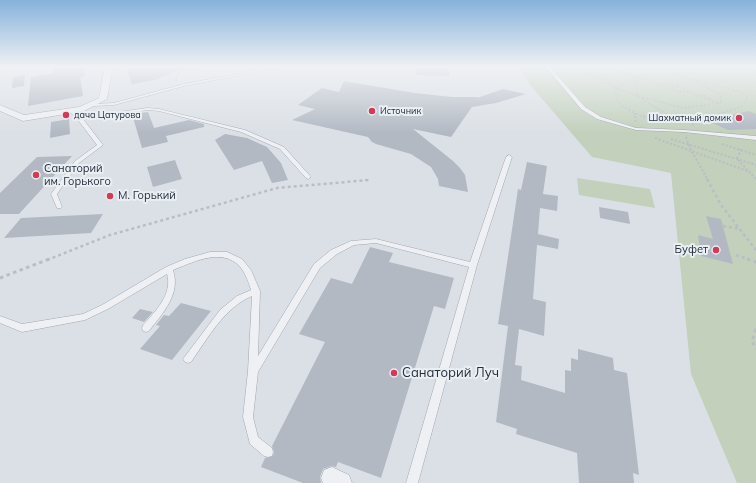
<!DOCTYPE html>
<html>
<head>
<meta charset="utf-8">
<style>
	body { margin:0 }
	canvas { display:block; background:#dbe0e6 }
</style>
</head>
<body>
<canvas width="756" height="483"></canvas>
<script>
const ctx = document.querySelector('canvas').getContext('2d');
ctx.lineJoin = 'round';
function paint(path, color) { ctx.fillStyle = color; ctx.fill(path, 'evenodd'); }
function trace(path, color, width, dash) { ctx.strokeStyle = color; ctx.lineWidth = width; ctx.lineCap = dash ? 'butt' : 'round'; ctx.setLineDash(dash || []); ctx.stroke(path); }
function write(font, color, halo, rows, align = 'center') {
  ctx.font = font + ' Mulish,sans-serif'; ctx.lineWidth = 4; ctx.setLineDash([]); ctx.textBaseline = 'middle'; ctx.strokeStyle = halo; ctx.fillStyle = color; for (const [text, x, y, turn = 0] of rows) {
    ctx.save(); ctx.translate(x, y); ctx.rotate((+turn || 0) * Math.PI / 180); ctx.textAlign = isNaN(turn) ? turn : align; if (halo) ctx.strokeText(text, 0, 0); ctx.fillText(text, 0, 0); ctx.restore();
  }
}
paint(new Path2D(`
	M517,66H756V483H737L691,374L671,173L592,157L531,86Z
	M577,178L650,189L655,208L579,195Z`), '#c2d0bc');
paint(new Path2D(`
	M53,66H83L85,76L80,77L83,96L28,106L31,77L54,73Z
	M150,66H189L155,80L132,84L127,69Z
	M416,66H448L449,76L416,75Z
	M25,75L24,86L12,88L13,77Z
	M344,81L415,93L452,97H478L477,98L503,89L526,94L496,103L472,107L451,137L413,129L453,161L460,168L465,175L468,192L439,186L438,179L431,167L411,154L376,144L372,142L368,137L292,120L315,109L298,105L322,88L339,92Z
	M748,111L756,114V129L728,130L708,121Z
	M148,112L154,128L189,120L204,124V127L166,136L168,142L142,148L132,114Z
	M69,119L70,134L50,138L51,122Z
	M225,134L247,138L267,147L281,163L288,180L272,183L262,161L234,170L215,140Z
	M72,156L19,214H0V193L37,157Z
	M175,160L182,179L153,187L147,167Z
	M527,162L547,166L543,194L558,196L557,211L540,208L538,234L559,239L558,249L537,245L533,299L546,302L544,336L519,329L515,365L522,366L521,380L565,393V370L571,371V358L578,360V349L613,358L614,370L627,373L639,475L633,473L634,483H579L577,453L516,434L517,429L496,422L508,326L498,324L518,189L521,190Z
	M599,207L628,212L630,224L600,218Z
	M103,214L91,233L4,238L21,218Z
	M706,216L721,219L733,264L701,256L698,235L713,239Z
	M370,247L393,253L389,262L454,278L445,309L434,306L381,478L338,462L336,467L331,466L323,469L320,477L321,483H303L261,467L265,458L273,456L274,452L272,446L325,342L299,334L331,278L352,284Z
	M181,303L211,311L172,360L140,349L160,326L156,325L164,315L169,316Z
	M140,309L153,312L144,322L132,318Z`), '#b2b9c3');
const lane = new Path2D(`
	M280,66H286L184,86L114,105L93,106L91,105L93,104L114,103L184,84Z
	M394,66H409C406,68 397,68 394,66Z
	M545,66H549L585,107L601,117L636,128L684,130L756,136V140L684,132L636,130L597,119L581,109Z
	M148,108L159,109L245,130L284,147L311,177L308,179L306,178L280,149L241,132L159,111L148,110L83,119L103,145L79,163L57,194L62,207L61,208H57L51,194L75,161L97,145L75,116L70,112V110H74L81,117Z
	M509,155L512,157L477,265L418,483H406L469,267L376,243L354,245L337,254L320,268L258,372L253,417L258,437L272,448L273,452L272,456L268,457L264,456L250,444L243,417L248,371L252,296C224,308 208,338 191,362L188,363L185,362L183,359L220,310L237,296L251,290C248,280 244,269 236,263C218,249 191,263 173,270C181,294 163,313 149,331L146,332L143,331L142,328L143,325C155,312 173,294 167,274L108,309L85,320L22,332L0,323V316L22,324L83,314L102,305L166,267L185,259L210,252H227L242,259L251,270L260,291L258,356L314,264L331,250L351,241L376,239L470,262L506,157Z`);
const street = new Path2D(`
	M105,66H113L107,99L84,111L23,121L0,111V105L24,115L79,107L99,98Z
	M332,467L349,475L352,483H323L321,478L324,470Z`);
trace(lane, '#a1a7b0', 1);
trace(street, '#a1a7b0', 1);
trace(new Path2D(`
	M181,66L192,68L203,66
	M575,66L616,88L638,96
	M602,66L670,87
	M663,66L689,79
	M671,66L687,68L721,66
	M585,71L599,66
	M636,76L638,96L671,117
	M689,79L742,92L748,98L741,107L708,117
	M176,81V77L180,71L192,68
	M693,81L721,95V103
	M672,86L684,88L688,91L678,92L669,88Z
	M687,92L697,95
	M642,97L682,108L721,103
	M711,100V98L703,95L697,96L720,103
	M635,113V117
	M645,117C632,112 612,105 616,88L656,66`), '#babec4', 1.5, [2, 2]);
trace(new Path2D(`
	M635,116L636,123
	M643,116L659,122
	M670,116L681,123
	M692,125L701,119L711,116
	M686,137L691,150L708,180
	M655,138L750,172
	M671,139L756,165
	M722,144L756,155
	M741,149L737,159L756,179
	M365,180H369`), '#babec4', 2, [2, 2]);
trace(new Path2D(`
	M707,179L721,205L756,250
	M723,226L740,229
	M736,255L750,260
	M47,260L110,235L277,188L369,180`), '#babec4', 2.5, [3, 3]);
trace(new Path2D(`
	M747,259L756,262
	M0,278L49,259
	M756,329L752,341L756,349`), '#babec4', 3, [3.5, 3.5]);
paint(lane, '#eef0f4');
paint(street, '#eef0f4');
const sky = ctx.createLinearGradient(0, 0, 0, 133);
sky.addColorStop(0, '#86b2db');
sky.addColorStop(0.5, '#eff1f4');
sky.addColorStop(1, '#eff1f400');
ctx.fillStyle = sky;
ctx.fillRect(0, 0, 756, 133);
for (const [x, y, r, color] of [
	[372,111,4,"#d13b55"],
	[66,115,4,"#d13b55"],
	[739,118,4,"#d13b55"],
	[36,175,4,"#d13b55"],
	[110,196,4,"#d13b55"],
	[716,250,4,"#d13b55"],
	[394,373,4,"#d13b55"]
]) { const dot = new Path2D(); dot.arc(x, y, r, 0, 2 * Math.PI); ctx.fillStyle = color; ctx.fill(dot); trace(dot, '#eaeff4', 1.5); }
write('9px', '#252e3c', '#eaeff4', [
	["Источник",380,111],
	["дача Цатурова",74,115],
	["Шахматный домик",731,118,"right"]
], 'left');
write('11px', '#252e3c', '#eaeff4', [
	["Санаторий",44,169],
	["им. Горького",44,182],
	["М. Горький",118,196],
	["Буфет",708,250,"right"]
], 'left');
write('13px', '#252e3c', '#eaeff4', [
	["Cанаторий Луч",402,373]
], 'left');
</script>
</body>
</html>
